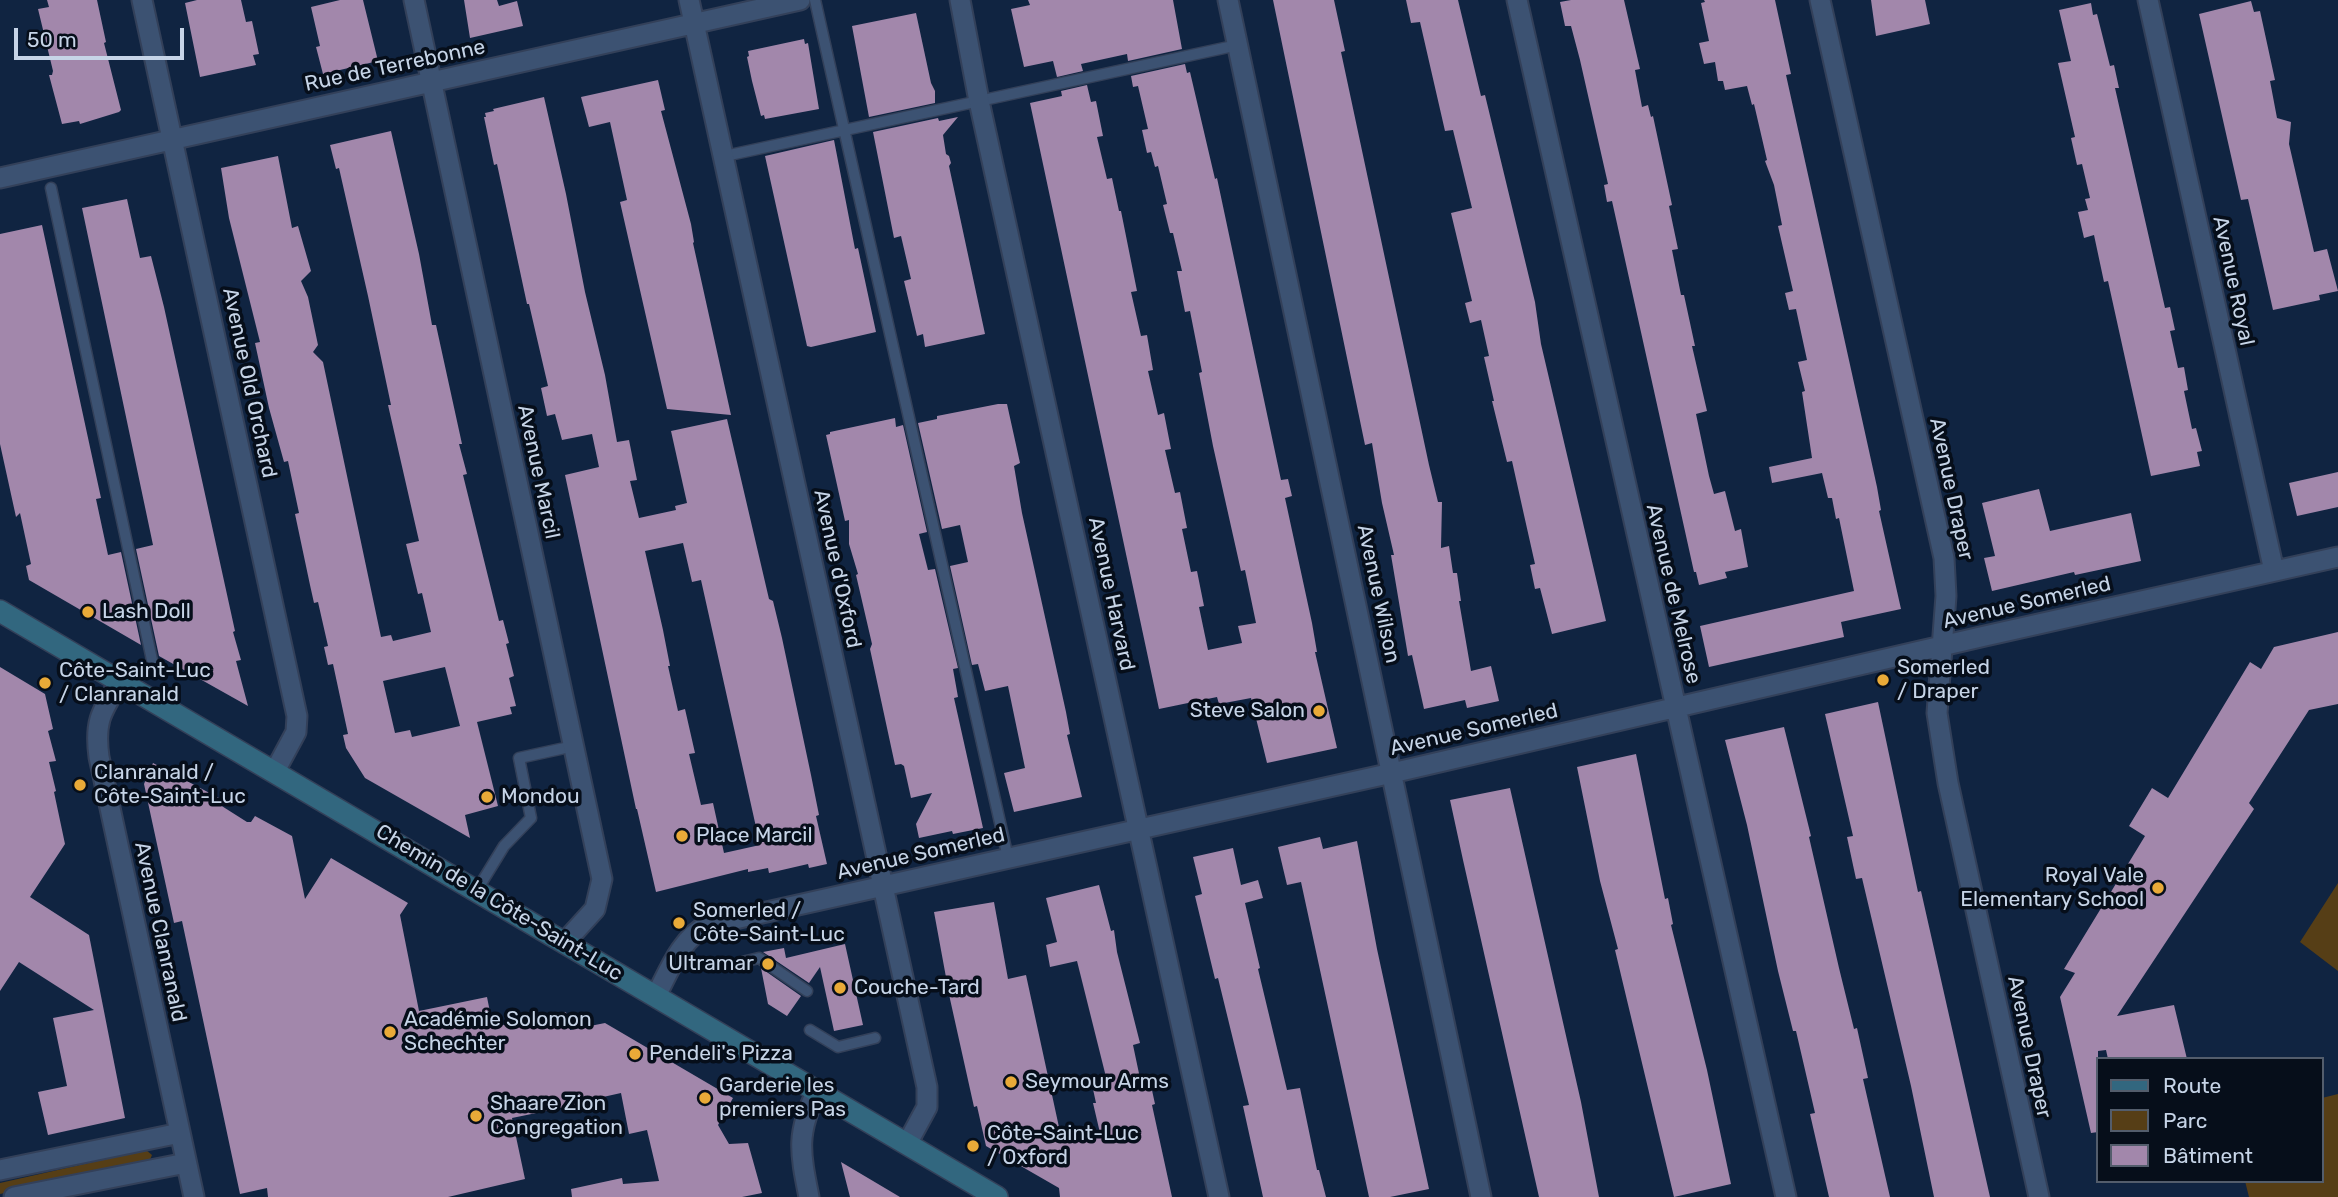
<!DOCTYPE html>
<html>
<head>
<meta charset="utf-8">
<style>
	body { margin:0 }
	#map { position:relative; width:2338px; height:1197px; overflow:hidden; background:#102441; font-family:Rubik,sans-serif }
	canvas { display:block }
	.legend { position:absolute; left:2096px; top:1057px; width:228px; height:126px; box-sizing:border-box; background:#060e1a; border:2px solid #535d6c; margin:0; padding:9px 12px; list-style:none; font-size:21px; color:#c6d4e7 }
	.legend li { display:flex; align-items:center; gap:14px; height:35px }
	.legend b { width:35px; border:2px solid #535d6c }
	.scale { position:absolute; left:14px; top:28px; width:170px; height:32px; box-sizing:border-box; border:4px solid #c6d4e7; border-top:0; padding-left:9px; font-size:21px; line-height:24px; white-space:nowrap; color:#c6d4e7; -webkit-text-stroke:5px #060e1a; paint-order:stroke }
</style>
</head>
<body>
<div id="map">
<canvas width="2338" height="1197"></canvas>
<ul class="legend">
<li><b style="height:9px;background:#32677f"></b>Route</li>
<li><b style="height:19px;background:#563e16"></b>Parc</li>
<li><b style="height:19px;background:#a287ab"></b>Bâtiment</li>
</ul>
<div class="scale">50 m</div>
</div>
<script>
const ctx = document.querySelector('canvas').getContext('2d');
ctx.lineJoin = 'round';
function paint(path, color) { ctx.fillStyle = color; ctx.fill(path, 'evenodd'); }
function trace(path, color, width, dash) { ctx.strokeStyle = color; ctx.lineWidth = width; ctx.lineCap = dash ? 'butt' : 'round'; ctx.setLineDash(dash || []); ctx.stroke(path); }
function write(font, color, halo, rows, align = 'center') {
  ctx.font = font + ' Rubik,sans-serif'; ctx.lineWidth = 7; ctx.setLineDash([]); ctx.textBaseline = 'middle'; ctx.strokeStyle = halo; ctx.fillStyle = color; for (const [text, x, y, turn = 0] of rows) {
    ctx.save(); ctx.translate(x, y); ctx.rotate((+turn || 0) * Math.PI / 180); ctx.textAlign = isNaN(turn) ? turn : align; if (halo) ctx.strokeText(text, 0, 0); ctx.fillText(text, 0, 0); ctx.restore();
  }
}
paint(new Path2D(`
	M2338,883V971L2300,942Z
	M2338,1094V1197H2249L2245,1181H2322V1098Z
	M146,1150L152,1155L149,1162L0,1194V1183Z`), '#563e16');
paint(new Path2D(`
	M47,0H97L106,42L104,43L121,110L119,112L80,124L79,121L62,124L49,75H52L53,71L38,9L49,7Z
	M197,0H241L246,22L252,21L259,54L253,55L256,65L200,77L185,3Z
	M340,0H363L378,61L323,74L316,47L320,46L311,7Z
	M464,0H497L499,6L517,1L523,26L470,38Z
	M1028,0H1173L1182,49L1128,61L1127,54L1081,64L1083,71L1057,77L1053,61L1024,67L1011,9L1030,5Z
	M1273,0H1334L1345,51L1341,52L1429,465L1438,502H1442L1441,548L1449,546L1453,573H1457L1461,601H1459L1471,671L1491,666L1499,701L1467,708L1465,700L1424,709L1412,655L1408,656L1391,555H1394L1382,503L1372,443L1365,445Z
	M1406,0H1458L1481,96L1485,95L1535,302L1541,344L1606,621L1552,634L1540,588L1535,589L1530,565L1535,564L1524,515L1512,461L1507,462L1492,401H1494L1484,357L1489,356L1481,320L1470,323L1465,303L1472,301L1451,213L1472,208L1453,130L1445,131L1420,22L1411,23Z
	M1571,0H1624L1640,69L1635,70L1642,107L1648,105L1651,117L1653,116L1672,205L1669,206L1678,249L1672,250L1681,295H1684L1695,346H1692L1707,411L1696,414L1709,476L1714,494L1725,491L1735,531L1741,529L1748,567L1725,572L1727,578L1699,585L1696,572H1694L1616,219L1612,201L1607,202L1604,185L1608,184L1580,60L1571,26H1565L1560,2Z
	M1704,0H1775L1791,74L1786,75L1877,487L1881,510L1879,511L1901,609L1841,622L1844,637L1709,667L1700,626L1854,591L1839,518L1836,519L1832,498H1828L1822,473L1772,483L1769,467L1812,458L1802,392L1805,391L1798,362L1807,360L1796,309L1789,310L1785,293L1793,291L1778,226L1782,225L1774,185L1765,161L1767,160L1754,104L1752,105L1747,86L1725,90L1723,81H1718L1715,62L1704,64L1699,43L1709,41L1701,3L1705,2Z
	M1871,0H1925L1930,24L1876,36Z
	M2251,1L2254,12L2260,11L2275,80L2270,81L2277,118L2291,122L2289,144L2314,252L2327,249L2338,291L2319,295L2320,300L2273,310L2248,199L2241,200L2199,14Z
	M2091,3L2093,15L2097,14L2110,66L2114,65L2119,88H2115L2165,308L2170,307L2175,330L2170,331L2178,368L2184,367L2188,390L2184,391L2192,429L2196,428L2202,451L2197,452L2200,466L2151,476L2108,281L2104,282L2094,235L2084,238L2078,212L2088,210L2085,199L2090,198L2082,164L2077,165L2071,138L2075,137L2058,63L2071,61L2059,10Z
	M916,13L931,83L935,91V103L869,117L852,26Z
	M804,39L805,44L808,43L819,109L765,119L764,115L761,116L752,81L747,57L749,56L748,51Z
	M1185,64L1187,73L1190,72L1215,179L1217,178L1281,480L1288,479L1292,496L1285,498L1312,623L1317,652H1315L1337,748L1267,763L1251,698L1219,704L1217,697L1159,709L1030,103L1062,96L1061,91L1087,85L1091,102L1096,101L1103,136L1097,137L1107,179L1112,178L1119,211H1121L1137,291L1131,292L1141,336L1147,335L1153,370L1148,371L1158,415L1164,413L1171,449L1165,450L1175,493L1180,492L1187,528L1182,529L1191,572L1197,571L1204,606L1199,607L1208,650L1242,643L1238,626L1256,623L1245,570L1241,571L1213,446L1199,373L1202,372L1190,311L1185,312L1177,271H1182L1173,233H1170L1163,205L1167,204L1158,166L1155,167L1151,152L1147,153L1142,130L1148,129L1138,86L1133,87L1131,76Z
	M658,80L665,110L661,111L691,224L694,242L693,243L731,415L667,409L620,202L627,200L610,122L589,127L581,97Z
	M544,97L566,194L585,292L605,375L617,442L629,440L637,480L630,481L639,518L676,510L675,506L687,503L671,431L727,419L769,599L773,601L782,638L811,775L819,815L816,816L827,864L809,868L808,864L769,873L768,868L748,872V869L656,892L637,809H636L565,475L599,467L592,434L562,440L555,414L547,416L541,388L548,386L529,304H527L497,164L494,165L484,117H486L485,113L494,111L493,109ZM683,543L692,582L701,580L760,845L724,853L713,803L701,805L689,754L695,753L685,709L678,711L668,666H670L663,630L645,551Z
	M958,117L943,135L946,154L949,156L951,163L949,166L985,334L925,347L923,334L917,336L904,281L911,279L901,236L894,238L873,132L938,118L939,121Z
	M391,131L419,254L432,325H436L462,444H459L467,474L463,475L499,621L503,620L509,643L506,644L514,676L509,678L516,706L510,707L512,714L477,722L498,806L465,815L470,838L365,778L346,748L343,735L348,734L333,664L328,665L324,647L328,646L318,602L314,603L310,585L295,514L299,513L288,461L284,462L269,408L255,343L260,342L229,218L221,168L278,156L292,228L298,226L311,271L301,281L308,297L318,345L313,352L323,362L381,637L391,635L393,641L431,632L422,593L418,594L406,544L419,541L388,405H391L368,296L339,168L336,169L330,145ZM445,667L460,726L412,737L410,730L395,733L383,681Z
	M834,140L855,249L858,248L876,332L811,347L807,346L765,156Z
	M127,199L140,258L151,256L164,307L235,631L233,632L241,660L236,661L248,706L159,656L136,549L153,545L82,208Z
	M42,225L101,498L96,499L108,555L121,552L141,645L29,580L26,566L31,564L20,513L16,517L0,444V234Z
	M998,404H1007L1020,463L1014,466L1022,513L1066,712L1070,734L1067,735L1082,797L1014,812L1004,773L1025,768L1008,686L985,691L978,664L972,665L950,566L968,562L960,525L942,529L918,423L937,419V416Z
	M895,418L896,427L903,425L927,532L919,534L928,570L935,569L958,668L953,669L958,697L954,698L983,828L953,834L952,831L919,838L916,824L932,793L911,798L904,766L901,764L895,765L870,649L872,644L856,575L858,574L849,544V520L845,521L826,435L830,434V432Z
	M2338,472V507L2297,516L2289,483Z
	M2039,489L2050,531L2131,513L2141,561L2075,575L2074,572L1992,591L1984,558L1995,556L1982,503Z
	M2338,632V704L2309,710L2249,803L2254,809L2117,1016L2174,1005L2187,1059H2108L2106,1050L2098,1051V1132L2091,1133L2060,997L2075,973L2064,969L2145,836L2129,826L2152,788L2168,798L2250,662L2261,669L2274,647Z
	M0,667L45,694L53,729L48,731L56,761L49,762L56,791L54,792L65,844L30,897L89,935L125,1118L48,1135L38,1092L67,1086L53,1018L94,1010L19,962L0,991Z
	M1878,702L1918,892L1921,891L1990,1197H1934L1911,1086L1862,878L1856,879L1847,837L1853,836L1825,714Z
	M1784,727L1811,836L1809,837L1839,968L1854,1029L1857,1028L1868,1078L1863,1079L1890,1197H1829L1810,1114L1815,1113L1796,1031H1793L1778,971L1747,825L1725,740Z
	M1636,754L1665,899L1668,898L1673,924L1671,925L1707,1070L1731,1184L1674,1197L1615,950L1618,949L1600,881L1577,767Z
	M153,763L219,798L217,803L247,822H251L255,816L292,836L305,899L331,858L408,903L400,915L419,1011L487,997L493,1027L566,1012L570,1030L605,1023L733,1098L718,1125L729,1144L748,1143L762,1193L742,1197H572L571,1189L622,1178L623,1184L659,1181L647,1130L629,1134L621,1093L585,1101V1103L512,1118L525,1179L448,1197H268L267,1188L240,1194L182,921L174,923L144,784Z
	M1510,788L1581,1102L1599,1197H1539L1463,860L1450,800Z
	M1320,837L1323,849L1357,841L1377,949L1429,1189L1390,1197H1369L1301,882L1287,885L1278,847Z
	M1233,848L1241,885L1258,880L1263,898L1245,903L1260,968L1258,969L1287,1090L1300,1088L1317,1170H1319L1326,1197H1263L1243,1106L1249,1105L1218,978L1215,979L1195,896L1202,894L1193,857Z
	M1099,885L1111,931L1114,930L1117,952L1140,1043L1133,1045L1141,1083L1150,1081L1155,1104L1152,1105L1172,1197H1060L1059,1188L986,1146L977,1106L974,1107L950,999L934,912L994,902L1008,979L1026,975L1062,1141L1100,1133L1093,1103H1096L1091,1080L1106,1077L1077,961L1050,967L1046,945L1057,942L1046,898Z
	M845,944L863,1025L834,1031L820,967L809,983L763,952L784,948L786,958Z
	M761,968L801,996L787,1016L768,1004Z
	M841,1162L900,1197H850Z`), '#a287ab');
const lane = new Path2D(`
	M815,0L1008,858
	M725,156L1238,45
	M51,188L152,660
	M477,890L504,846L531,818L519,758L574,746
	M742,962L759,958L807,991
	M810,1030L838,1047L875,1038`);
const street = new Path2D(`
	M142,0L297,716L296,732L275,771
	M414,0L602,879L595,909L565,942
	M689,0L927,1087V1107L907,1144
	M960,0L979,101L1219,1197
	M1228,0L1481,1197
	M1517,0L1786,1197
	M1820,0L1944,558L1946,596L1937,713L1948,783L2039,1197
	M2148,0L2274,571
	M0,178L800,0
	M120,681C102,711 94,720 99,757L194,1197
	M656,996C669,971 681,938 708,925L1392,773L1985,636L2338,557
	M0,1170L180,1133
	M14,1197L186,1163
	M809,1197C800,1152 796,1133 817,1091`);
const secondary = new Path2D(`
	M0,611L997,1197`);
trace(lane, '#334059', 13);
trace(street, '#334059', 23);
trace(secondary, '#334059', 24);
trace(lane, '#3c5272', 10);
trace(street, '#3c5272', 19);
trace(secondary, '#32677f', 21);
for (const [x, y, r, color] of [
	[88,612,7,"#e9aa38"],
	[1883,680,7,"#e9aa38"],
	[45,683,7,"#e9aa38"],
	[1319,711,7,"#e9aa38"],
	[80,785,7,"#e9aa38"],
	[487,797,7,"#e9aa38"],
	[682,836,7,"#e9aa38"],
	[2158,888,7,"#e9aa38"],
	[679,923,7,"#e9aa38"],
	[768,964,7,"#e9aa38"],
	[840,988,7,"#e9aa38"],
	[390,1032,7,"#e9aa38"],
	[635,1054,7,"#e9aa38"],
	[1011,1082,7,"#e9aa38"],
	[705,1098,7,"#e9aa38"],
	[476,1116,7,"#e9aa38"],
	[973,1146,7,"#e9aa38"]
]) { const dot = new Path2D(); dot.arc(x, y, r, 0, 2 * Math.PI); ctx.fillStyle = color; ctx.fill(dot); trace(dot, '#060e1a', 2.5); }
write('21px', '#c6d4e7', '#060e1a', [
	["Rue de Terrebonne",395,66,-12],
	["Avenue Royal",2233,281,78],
	["Avenue Old Orchard",249,383,78],
	["Avenue Marcil",538,472,78],
	["Avenue Draper",1951,489,78],
	["Avenue d'Oxford",837,569,78],
	["Avenue Harvard",1111,594,78],
	["Avenue Wilson",1378,594,78],
	["Avenue de Melrose",1673,594,77],
	["Avenue Somerled",2027,603,-13],
	["Avenue Somerled",1474,730,-13],
	["Avenue Somerled",921,854,-13],
	["Chemin de la Côte-Saint-Luc",499,903,31],
	["Avenue Clanranald",160,932,78],
	["Avenue Draper",2029,1047,78]
]);
write('21px', '#c6d4e7', '#060e1a', [
	["Lash Doll",102,612],
	["Somerled",1897,668],
	["/ Draper",1897,692],
	["Côte-Saint-Luc",59,671],
	["/ Clanranald",59,695],
	["Steve Salon",1305,711,"right"],
	["Clanranald /",94,773],
	["Côte-Saint-Luc",94,797],
	["Mondou",501,797],
	["Place Marcil",696,836],
	["Royal Vale",2144,876,"right"],
	["Elementary School",2144,900,"right"],
	["Somerled /",693,911],
	["Côte-Saint-Luc",693,935],
	["Ultramar",754,964,"right"],
	["Couche-Tard",854,988],
	["Académie Solomon",404,1020],
	["Schechter",404,1044],
	["Pendeli's Pizza",649,1054],
	["Seymour Arms",1025,1082],
	["Garderie les",719,1086],
	["premiers Pas",719,1110],
	["Shaare Zion",490,1104],
	["Congregation",490,1128],
	["Côte-Saint-Luc",987,1134],
	["/ Oxford",987,1158]
], 'left');
</script>
</body>
</html>
